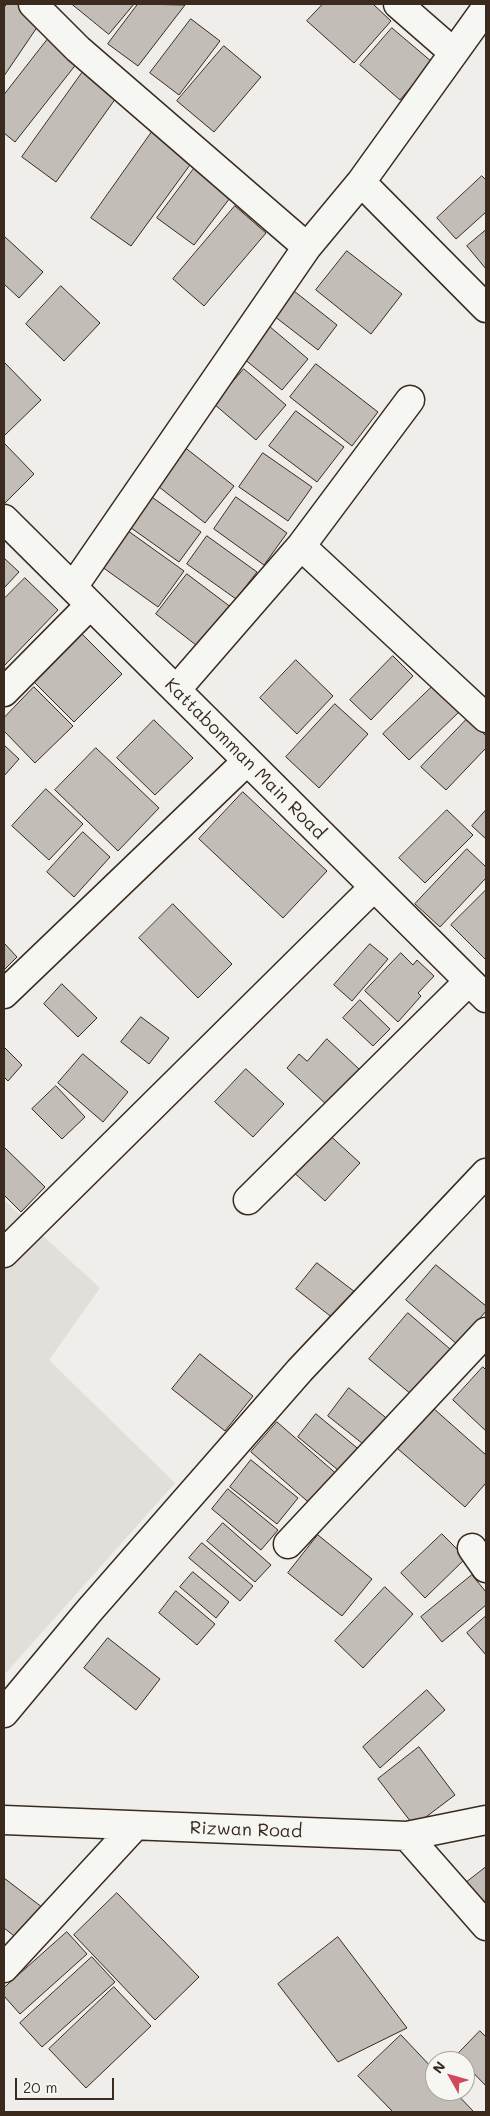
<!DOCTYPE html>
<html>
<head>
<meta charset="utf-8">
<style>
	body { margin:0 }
	#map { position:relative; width:490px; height:2116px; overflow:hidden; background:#efeeea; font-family:Mali,sans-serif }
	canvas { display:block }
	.frame { position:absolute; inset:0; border:5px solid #3b2a1e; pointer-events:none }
	.north { position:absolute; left:425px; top:2051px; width:50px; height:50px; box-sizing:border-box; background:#f6f6f2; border:1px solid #aba49d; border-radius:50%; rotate:308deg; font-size:14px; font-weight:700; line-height:20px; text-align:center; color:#3b2a1e }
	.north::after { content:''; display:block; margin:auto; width:18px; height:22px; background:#d1495b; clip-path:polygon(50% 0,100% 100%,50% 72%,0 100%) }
	.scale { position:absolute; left:15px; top:2078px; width:99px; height:22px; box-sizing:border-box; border:2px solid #3b2a1e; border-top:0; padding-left:6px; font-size:15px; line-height:18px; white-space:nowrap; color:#3b2a1e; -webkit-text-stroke:4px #f6f6f2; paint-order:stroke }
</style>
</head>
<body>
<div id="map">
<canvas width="490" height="2116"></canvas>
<div class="frame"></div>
<div class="north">N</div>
<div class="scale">20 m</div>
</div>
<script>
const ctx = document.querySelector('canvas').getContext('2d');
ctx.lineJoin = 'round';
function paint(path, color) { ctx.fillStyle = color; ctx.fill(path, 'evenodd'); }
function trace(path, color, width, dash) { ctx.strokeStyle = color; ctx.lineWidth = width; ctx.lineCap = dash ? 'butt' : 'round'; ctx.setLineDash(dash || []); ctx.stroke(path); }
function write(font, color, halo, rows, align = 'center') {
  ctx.font = font + ' Mali,sans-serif'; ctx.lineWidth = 4; ctx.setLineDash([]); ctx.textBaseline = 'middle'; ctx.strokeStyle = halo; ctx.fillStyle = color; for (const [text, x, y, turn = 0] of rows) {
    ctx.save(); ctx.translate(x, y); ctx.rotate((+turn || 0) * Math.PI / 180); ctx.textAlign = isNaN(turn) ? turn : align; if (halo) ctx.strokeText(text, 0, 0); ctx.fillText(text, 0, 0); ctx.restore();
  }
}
paint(new Path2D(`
	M4,1200L100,1288L49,1360L175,1483L4,1675Z`), '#e2dfdb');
const building = new Path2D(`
	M7,4H19L42,20L4,76V8Z
	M72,4H134L109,34Z
	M138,4L185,5L138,66L108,44Z
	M323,4H373L391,21L354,63L307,21Z
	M191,19L220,41L179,95L150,73Z
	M392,28L432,62L400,100L360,65Z
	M51,35L81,58L15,142L4,133V95Z
	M224,46L261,77L214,132L177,101Z
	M87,66L121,91L56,182L22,157Z
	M154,129L195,158L131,246L91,218Z
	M196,166L233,194L194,245L157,218Z
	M482,176L486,180V212L456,239L437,218Z
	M235,206L266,233L204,306L173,279Z
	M486,230V269L467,246Z
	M4,236L43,272L19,298L4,284Z
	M347,251L402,294L371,334L316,290Z
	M61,286L100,323L64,361L26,324Z
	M294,291L337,325L318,350L274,316Z
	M269,326L308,359L282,390L243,358Z
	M4,362L41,400L5,435L4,433Z
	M316,364L378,412L352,446L290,397Z
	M244,369L286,405L256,440L214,404Z
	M296,411L344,447L317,482L269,446Z
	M4,443L34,474L4,504Z
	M183,446L234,486L205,523L154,483Z
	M263,453L312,487L288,521L239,487Z
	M149,495L201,532L179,562L127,525Z
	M236,497L287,533L264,565L214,529Z
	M124,528L184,571L158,607L98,564Z
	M207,536L257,572L236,599L187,564Z
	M4,558L19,572L4,588Z
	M187,574L236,611L205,652L156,614Z
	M25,578L58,610L4,666V599Z
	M80,632L122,674L74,722L32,680Z
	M393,656L413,676L371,720L350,700Z
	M296,660L333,696L297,734L260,698Z
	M434,685L459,712L409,760L383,734Z
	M34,687L73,726L35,763L4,731V718Z
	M335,704L368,734L319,788L286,757Z
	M468,718L486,736V748L446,790L421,767Z
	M154,720L193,758L155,795L117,758Z
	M4,745L19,759L4,776Z
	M96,748L159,808L118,851L55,790Z
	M46,789L83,824L49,860L12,826Z
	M243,792L327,871L283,918L199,839Z
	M447,810L473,835L425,883L399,858Z
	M486,810V839L472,826Z
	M83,832L110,857L74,897L47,872Z
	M467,849L486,867V878L440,927L415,904Z
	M486,890V958L485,959L451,925Z
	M173,904L232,964L198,998L139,938Z
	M4,943L17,957L4,970Z
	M370,944L388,959L352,1001L334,985Z
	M401,953L413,965L417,960L434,976L418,993L421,996L398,1022L365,991Z
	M62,984L97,1018L78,1037L44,1004Z
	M360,1000L390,1029L373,1046L343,1018Z
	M141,1017L169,1038L149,1064L121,1042Z
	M327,1039L359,1069L327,1105L287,1068L299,1054L307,1061Z
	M4,1047L22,1065L8,1081L4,1077Z
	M83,1054L128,1092L103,1122L58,1083Z
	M246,1069L284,1104L253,1137L215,1102Z
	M56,1086L85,1117L62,1139L32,1109Z
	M324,1130L360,1163L325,1201L289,1168Z
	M4,1147L45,1187L21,1212L4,1195Z
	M317,1263L355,1292L334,1319L296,1289Z
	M436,1265L486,1306V1311L458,1345L406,1300Z
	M408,1313L450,1349L412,1395L369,1359Z
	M200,1354L253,1396L225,1431L172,1389Z
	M483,1367L486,1370V1431L453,1400Z
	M349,1388L390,1421L368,1448L328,1416Z
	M433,1408L486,1455V1483L465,1507L398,1449Z
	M316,1414L362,1452L344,1475L298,1437Z
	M277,1422L340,1477L314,1507L251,1452Z
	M251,1460L298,1498L277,1524L230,1487Z
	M228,1489L278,1530L261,1550L212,1509Z
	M223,1523L271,1565L255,1582L207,1541Z
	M442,1534L466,1558L425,1598L401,1573Z
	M318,1535L372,1579L342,1616L288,1573Z
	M202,1543L253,1586L240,1601L189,1558Z
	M193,1572L229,1602L216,1618L180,1587Z
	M472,1575L486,1592V1605L442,1642L421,1617Z
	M385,1587L413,1614L363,1668L335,1641Z
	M176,1591L215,1624L197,1645L159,1613Z
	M486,1616V1655L467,1633Z
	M108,1638L160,1679L136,1710L84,1668Z
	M427,1690L445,1710L380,1768L363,1747Z
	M419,1747L455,1795L414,1826L378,1779Z
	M486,1867V1901L474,1911L458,1889Z
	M4,1878L47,1911L23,1943L4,1928Z
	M117,1893L199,1977L155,2020L74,1935Z
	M67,1932L87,1954L20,2014L4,1996V1988Z
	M338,1937L407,2028L338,2062L278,1984Z
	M92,1957L115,1982L42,2047L20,2023Z
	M114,1987L151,2026L86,2088L49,2049Z
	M480,2031L486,2037V2086L465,2064V2061H462L456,2056Z
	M401,2035L435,2071V2091H454L474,2112H393L358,2076Z`);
paint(building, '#c2bdb7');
trace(building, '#3b2a1e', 1);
const minor = new Path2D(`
	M33,4L78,49L307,247
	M398,4L453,52
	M361,182L486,308
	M4,519L486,998
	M301,546L410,400
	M73,587L307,247L361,182L486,8
	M176,690L301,546L486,718
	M4,692L90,605
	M4,994L247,761
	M248,1200L469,981
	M4,1253L374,887
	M288,1544L486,1332
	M472,1548L486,1568
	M4,1713L89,1611L300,1370L486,1173
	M4,1820L407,1836L486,1820
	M407,1836L486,1926
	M4,1968L135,1826`);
trace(minor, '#3b2a1e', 31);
trace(minor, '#f6f6f2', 28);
write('18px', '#3b2a1e', '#f6f6f2', [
	["Kattabomman Main Road",245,759,45],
	["Rizwan Road",246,1830,2]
]);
</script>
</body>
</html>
